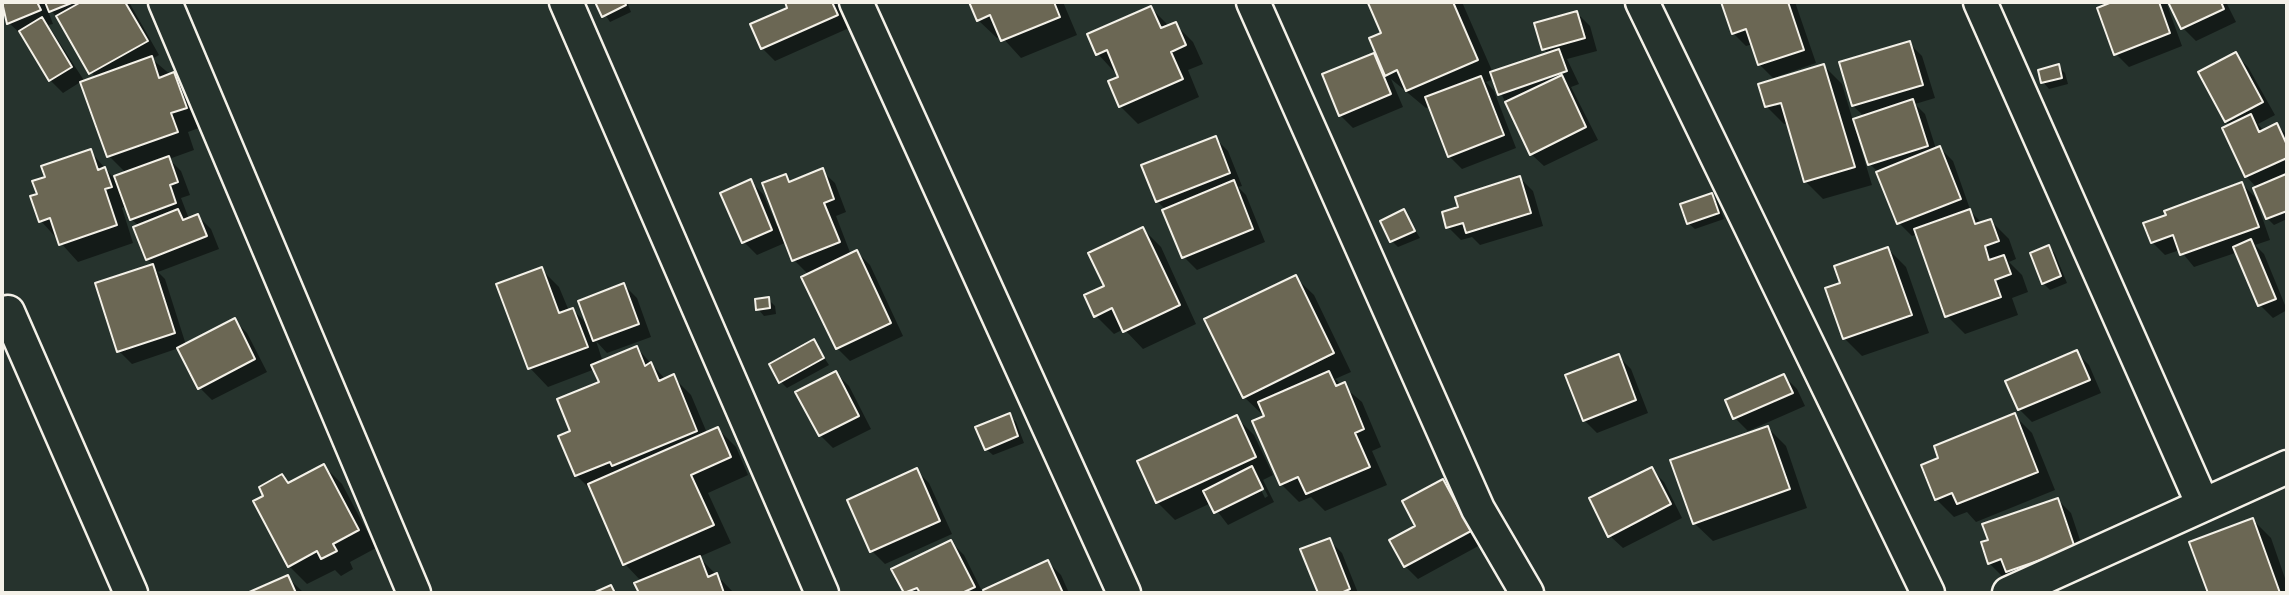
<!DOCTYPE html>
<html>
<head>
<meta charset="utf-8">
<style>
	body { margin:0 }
	#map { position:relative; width:2289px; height:595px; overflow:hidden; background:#26332d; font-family:"Patrick Hand",sans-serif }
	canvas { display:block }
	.frame { position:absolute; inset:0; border:4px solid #f4f1e8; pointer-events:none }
</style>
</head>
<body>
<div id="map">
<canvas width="2289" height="595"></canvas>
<div class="frame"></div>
</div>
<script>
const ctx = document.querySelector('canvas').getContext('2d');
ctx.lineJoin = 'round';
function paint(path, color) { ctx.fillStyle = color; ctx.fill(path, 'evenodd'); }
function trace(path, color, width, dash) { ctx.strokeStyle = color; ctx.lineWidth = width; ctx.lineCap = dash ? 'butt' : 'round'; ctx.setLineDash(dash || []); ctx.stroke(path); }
paint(new Path2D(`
	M2,2H129L159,55L152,59L192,93L204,126L188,132L194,150L169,159L181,171L190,195L181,198L189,219L198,216L211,229L219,249L158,272L165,279L186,345L234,320L247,333L267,372L212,400L199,387L179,348L132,364L119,351L97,284L154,265L147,259L139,226L131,219L126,206L122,208L133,243L78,262L41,221L40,195L47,178L90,151L118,183L126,173L109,156L82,81L63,93L50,80L23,36L9,23ZM46,6L62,22L96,79L85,82L48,25L53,24Z
	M597,2H627L631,12L610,22Z
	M787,2H838L849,28L775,61L762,48L790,9Z
	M971,2H1063L1077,35L1021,58L1001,36L997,38L978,20Z
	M1375,2H1462L1493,73L1549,54L1544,49L1577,13L1590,26L1597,51L1567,59L1579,84L1571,87L1598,140L1544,166L1531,154L1494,79L1486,82L1494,91L1516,148L1462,169L1449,156L1430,106L1426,108L1391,79L1403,107L1353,128L1340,115L1373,55L1382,63L1384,34L1370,4Z
	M1723,2H1795L1816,63L1773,78L1760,65L1753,44L1746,46L1733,33Z
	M2109,2H2166L2182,46L2129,67L2116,54Z
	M2170,2H2226L2236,22L2196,41L2183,28Z
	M1151,8L1169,26L1175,24L1193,42L1203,64L1188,70L1199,97L1138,124L1120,106V78L1098,54Z
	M1909,43L1922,56L1935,98L1915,104L1925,114L1936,149L1940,148L1953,161L1971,212L1982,223L1991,221L2009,239L2016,259L2009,262L2022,275L2028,292L2012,298L2018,315L1965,334L1947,316L1918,234L1912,236L1899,223L1879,173L1870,164L1861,138L1858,139L1872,185L1823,199L1805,181L1788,123L1784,124L1766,106L1824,66L1842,84L1853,121L1865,117L1853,106ZM1775,102H1790L1775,106Z
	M2235,54L2248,67L2275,115L2258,124L2264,131L2277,125L2287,135V219L2274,225L2267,218L2257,188L2246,176L2231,126L2226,121Z
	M2058,66L2065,73L2068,84L2049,89L2043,82Z
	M1215,138L1228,151L1242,186L1238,187L1246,195L1265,242L1197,270L1184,257L1166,210L1157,201Z
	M822,171L835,183L846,212L836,216L851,255L857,252L870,265L903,336L850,361L837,348L809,275L794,260L787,242L757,255L744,242L750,181L763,194L777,226L780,225L785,176L792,183Z
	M1520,178L1533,191L1543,226L1480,245L1472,237L1461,240L1448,227L1460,208Z
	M2242,184L2255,197L2270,240L2255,245L2264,254L2287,310L2273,318L2260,305L2238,252L2194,267L2180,250L2165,255L2152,242Z
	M1712,195L1718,202L1724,219L1695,229L1688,223Z
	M1404,212L1420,238L1398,247L1392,241Z
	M1143,229L1161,247L1196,324L1143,349L1124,329L1114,334L1096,316Z
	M2049,247L2055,254L2067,283L2050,290L2043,283Z
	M1888,249L1906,267L1929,333L1862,356L1844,338Z
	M541,269L559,287L569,311L573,310L589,326L624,285L637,298L651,337L607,353L596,341L603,362L637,348L666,380L673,377L691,395L707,433L718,429L736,447L748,475L708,493L731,543L699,557L734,593H640L637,584L642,582L625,564L593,492L576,475L573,432L601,383L595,369L548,387L530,368L498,285Z
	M1295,277L1314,295L1351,372L1335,379L1362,402L1381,447L1372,451L1387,485L1325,511L1311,497L1299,502L1281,484L1265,417L1244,397Z
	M768,299L775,306L776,314L764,316L758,309Z
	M813,341L829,365L787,388L781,382Z
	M2076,352L2089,365L2101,393L2032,422L2019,409L2008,382Z
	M1618,356L1631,369L1648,413L1597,433L1584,420Z
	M836,373L849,386L871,429L833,448L820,435Z
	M1784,376L1797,389L1805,406L1748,431L1735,418Z
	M1009,415L1016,422L1024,443L993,455L986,449Z
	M2014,415L2032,433L2055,490L1976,522L1967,512L1954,517L1936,499L1941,459Z
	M1236,417L1254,435L1273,475L1263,480L1274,502L1228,525L1211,503L1175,520L1157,502ZM1257,482H1261L1268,496L1265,498Z
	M1768,428L1786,446L1807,508L1713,541L1694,523Z
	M324,466L342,484L376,548L350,562L353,569L341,576L335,570L307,584L289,566L266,496L282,476L290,484Z
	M1651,469L1664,482L1682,518L1623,548L1610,536Z
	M916,470L929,483L952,534L885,564L872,551L849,501Z
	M1443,481L1456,494L1482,544L1418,579L1405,566Z
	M2058,500L2071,513L2087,561L2020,584L2009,573L2002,576L1989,563Z
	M2253,520L2271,538L2287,584V593H2210L2191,543Z
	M1329,540L1342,553L1358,593H1320L1303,550Z
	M951,542L964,555L983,593H906L894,570Z
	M1048,562L1061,575L1069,593H987L986,591Z
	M287,577L304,593H251Z`), '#0007');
const building = new Path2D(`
	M2,2H37L41,10L7,24Z
	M45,2H74L49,12Z
	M81,2H125L148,41L89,74L56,16Z
	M595,2H624L626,5L602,17Z
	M785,2H832L838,15L761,49L750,24L787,8Z
	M969,2H1054L1060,17L1001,41L990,15L977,21Z
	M1453,2L1478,60L1406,91L1397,70L1385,76L1369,38L1381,33L1368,3Z
	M1721,2H1788L1804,50L1758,65L1746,29L1732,34Z
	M2112,2H2159L2170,33L2114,55L2097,8Z
	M2168,2H2221L2224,9L2181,29Z
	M1151,6L1161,28L1176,22L1186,45L1171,52L1183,79L1119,107L1108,81L1118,77L1107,50L1096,55L1087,34Z
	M1577,11L1585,38L1542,50L1534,23Z
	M42,17L72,67L49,81L19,31Z
	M1910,41L1923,85L1852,106L1839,62Z
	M1559,49L1567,71L1498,95L1490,72Z
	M2236,52L2263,102L2225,122L2198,72Z
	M1374,53L1391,94L1339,116L1322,74Z
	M152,56L159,78L174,72L187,108L171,113L178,132L107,157L80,82Z
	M1824,64L1855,167L1804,182L1781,103L1765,107L1758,84Z
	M2059,64L2062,78L2041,83L2038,70Z
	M1562,75L1586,127L1530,155L1505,102Z
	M1481,76L1504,135L1448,157L1425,97Z
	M1913,99L1928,146L1868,165L1853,119Z
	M2251,114L2259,132L2277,123L2287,145V158L2245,177L2222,128Z
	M1216,136L1230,173L1156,202L1141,165Z
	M1940,146L1961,199L1897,224L1876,172Z
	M91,149L98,170L105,167L112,187L105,189L117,225L59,245L50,218L39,222L30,196L37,194L32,181L45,177L41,166Z
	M169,156L178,182L170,185L176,203L130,220L114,176Z
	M823,168L834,199L824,203L840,242L792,261L762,183L786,174L789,182Z
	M2286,174L2287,211L2266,219L2253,188Z
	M1520,176L1531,213L1466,233L1463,223L1446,228L1442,212L1458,207L1455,197Z
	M751,179L772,230L742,243L720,193Z
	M1234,180L1253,229L1182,258L1162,210Z
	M2242,182L2259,227L2180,255L2173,235L2151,243L2143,223L2166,215L2164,211Z
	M1712,193L1719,213L1687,224L1680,204Z
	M178,209L183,220L198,214L207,236L146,260L133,227Z
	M1404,209L1415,231L1390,242L1380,221Z
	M1970,209L1975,224L1991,219L1999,241L1985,246L1989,260L2004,255L2011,274L1995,280L2001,297L1945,317L1914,229Z
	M1143,227L1180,305L1123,332L1112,308L1094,317L1084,295L1104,286L1088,253Z
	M2251,239L2276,299L2258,306L2233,247Z
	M2049,245L2061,276L2042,284L2030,253Z
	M1888,247L1912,315L1843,339L1825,288L1840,283L1834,266Z
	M857,250L891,323L836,349L801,277Z
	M153,264L175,333L117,352L95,283Z
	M542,267L559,313L573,308L588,347L528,369L496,284Z
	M1296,275L1334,353L1243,398L1204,319Z
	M624,283L639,324L593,341L578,301Z
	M769,297L770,308L756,310L755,299Z
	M235,318L255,359L198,389L177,348Z
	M814,339L824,358L779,383L769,364Z
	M637,346L645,366L651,362L659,381L674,374L697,431L612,466L610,462L575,476L558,436L570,431L557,399L599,382L591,365Z
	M2077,350L2090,380L2018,410L2005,381Z
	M1619,354L1636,400L1583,421L1565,375Z
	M836,371L859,416L819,436L795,392Z
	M1329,371L1336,386L1345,382L1364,429L1355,433L1370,467L1306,494L1298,477L1280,485L1252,421L1264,416L1258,402Z
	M1784,374L1793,393L1733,419L1725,400Z
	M1010,413L1018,436L985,450L975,427Z
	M2015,413L2038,472L1957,504L1952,493L1935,500L1921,465L1938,458L1934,446Z
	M1237,415L1256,457L1156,503L1137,461Z
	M1768,426L1790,489L1693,524L1670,460Z
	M718,427L731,457L691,475L714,525L623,565L588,484Z
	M324,464L359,530L333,544L337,551L321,559L317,551L288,567L253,501L263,496L259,487L282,474L288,483Z
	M1252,466L1263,489L1214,513L1203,491Z
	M1652,467L1671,504L1608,537L1589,498Z
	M917,468L940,521L870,552L847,500Z
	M1443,479L1471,531L1404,567L1389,540L1415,526L1402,501Z
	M2058,498L2075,548L2006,572L2001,559L1988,564L1981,542L1988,540L1982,524Z
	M2253,518L2280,593H2208L2189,542Z
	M1330,538L1350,589L1341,593H1318L1300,549Z
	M951,540L975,587L962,593H920L917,588L904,593L891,569Z
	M700,556L708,577L717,573L724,593H639L634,583Z
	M1048,560L1063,593H985L983,590Z
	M288,575L296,593H247Z
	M611,585L615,593H593Z`);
paint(building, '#6b6754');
trace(building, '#f4f1e8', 2);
const minor = new Path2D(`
	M165,2L414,593
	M566,2L822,593
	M856,2L1124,593
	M1253,2L1478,509L1527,593
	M1642,2L1928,593
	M1980,2L2203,505
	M2,315L8,312L131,593
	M2009,593L2287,467`);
trace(minor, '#f4f1e8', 37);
trace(minor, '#26332d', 32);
</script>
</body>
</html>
